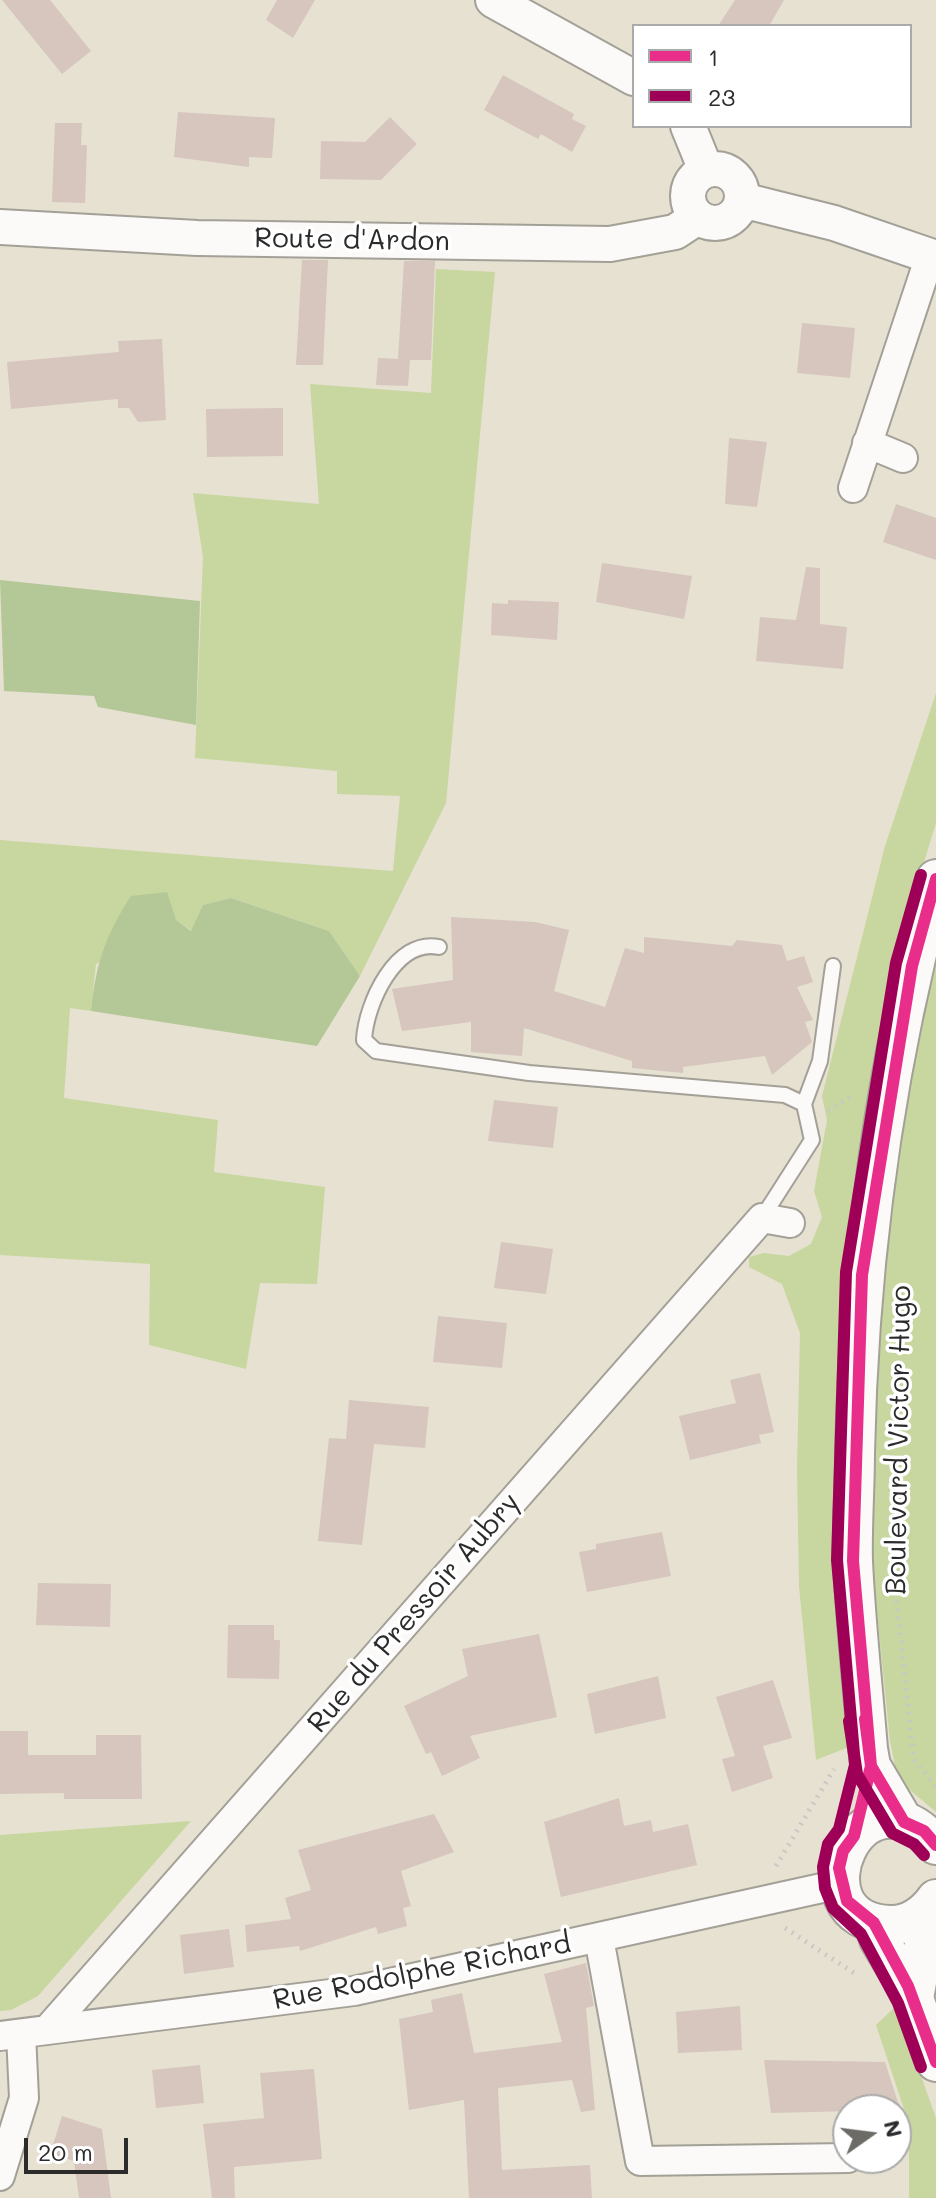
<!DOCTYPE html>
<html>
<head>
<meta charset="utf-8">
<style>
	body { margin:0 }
	#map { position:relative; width:936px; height:2198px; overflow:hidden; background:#e7e1d2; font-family:Mali,sans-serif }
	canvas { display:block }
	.legend { position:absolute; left:632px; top:24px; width:280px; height:104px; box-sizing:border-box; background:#fff; border:2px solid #aaa; margin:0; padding:10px 14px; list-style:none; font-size:24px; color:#2b2b2b }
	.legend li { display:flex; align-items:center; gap:16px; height:40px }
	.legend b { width:40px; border:2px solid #aaa }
	.north { position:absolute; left:832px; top:2094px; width:80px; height:80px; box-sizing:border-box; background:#fff; border:2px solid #aaa; border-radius:50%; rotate:76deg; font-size:22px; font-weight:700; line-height:32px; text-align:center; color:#2b2b2b }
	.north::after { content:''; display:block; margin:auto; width:28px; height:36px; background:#6d6b65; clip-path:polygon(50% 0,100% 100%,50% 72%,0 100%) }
	.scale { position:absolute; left:24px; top:2138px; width:104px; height:36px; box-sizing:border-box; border:4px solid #2b2b2b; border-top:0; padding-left:10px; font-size:24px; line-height:28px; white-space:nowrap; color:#2b2b2b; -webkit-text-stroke:6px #fff; paint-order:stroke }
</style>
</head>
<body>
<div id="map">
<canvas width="936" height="2198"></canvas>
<ul class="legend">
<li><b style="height:10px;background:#e92d8b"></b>1</li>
<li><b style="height:10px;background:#9f0057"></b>23</li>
</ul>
<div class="north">N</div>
<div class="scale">20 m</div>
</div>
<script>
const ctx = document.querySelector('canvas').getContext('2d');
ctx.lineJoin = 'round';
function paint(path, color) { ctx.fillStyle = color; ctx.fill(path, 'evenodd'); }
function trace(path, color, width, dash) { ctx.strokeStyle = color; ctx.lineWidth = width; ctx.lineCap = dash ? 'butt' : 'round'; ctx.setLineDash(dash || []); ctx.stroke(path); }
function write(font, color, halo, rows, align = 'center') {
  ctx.font = font + ' Mali,sans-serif'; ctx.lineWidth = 7; ctx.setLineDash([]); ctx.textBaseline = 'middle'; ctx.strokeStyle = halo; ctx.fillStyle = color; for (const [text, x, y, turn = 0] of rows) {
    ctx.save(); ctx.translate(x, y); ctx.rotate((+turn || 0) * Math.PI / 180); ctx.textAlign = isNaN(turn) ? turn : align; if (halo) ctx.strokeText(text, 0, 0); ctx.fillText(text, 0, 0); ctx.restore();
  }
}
paint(new Path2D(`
	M436,269L495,272L446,803L360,976L329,931L231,898L203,905L192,931L176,920L96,964L91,1011L70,1008L64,1098L218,1120L214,1172L325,1187L317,1284L260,1283L246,1369L149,1345L150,1264L0,1255V840L393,871L400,796L337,794V771L195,758L203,557L193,493L319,504L310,384L431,393Z
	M936,693V823L912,901L875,1054L854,1183L837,1473L849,1747L816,1760L799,1586L797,1469L800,1333L782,1284L749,1267V1257L764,1253L789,1256L811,1244L822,1217L814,1191L827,1120L822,1096L885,846Z
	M936,934V1812L898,1780L890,1741L869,1533L874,1308L893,1151Z
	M191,1821L38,1996L11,2010L0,2011V1835Z
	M896,2006L936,2118V2198H909V2124L876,2025Z`), '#c7d79f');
paint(new Path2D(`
	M0,580L200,601L196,725L98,707L94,696L4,691Z
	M167,892L176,920L191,931L203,905L231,898L329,931L360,976L317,1046L91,1011C96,964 105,936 131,896Z`), '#b4c797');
paint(new Path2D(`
	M2,0H50L91,51L62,74Z
	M277,0H315L293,38L266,20Z
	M735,0H784L769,26H718Z
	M503,75L574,114L572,119L586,126L572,152L541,134L538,139L484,110Z
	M178,112L275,118L272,158L249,157V167L174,157Z
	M390,117L417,144L381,180L320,179L321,141L365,142Z
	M55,123H82L81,145H87L85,203L52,202Z
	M302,260H328L323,365H296Z
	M404,261H435L431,360H410L408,386L376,385L378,358L398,359Z
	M802,323L855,328L850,378L797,373Z
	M162,339L166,420L138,422L129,408H118V399L11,409L7,362L119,352L118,341Z
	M283,408V456L207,457L206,409Z
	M729,438L767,442L757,507L725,504Z
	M896,504L936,518V560L883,542Z
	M602,563L692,576L684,619L596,602Z
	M806,567L820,568V624L847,627L843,669L756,661L760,617L796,620Z
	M508,600L559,602L557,640L491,635L492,603L508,604Z
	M451,917L535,922L569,930L554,991L605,1007L625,948L644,953V937L732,946L737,940L782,945L787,961L804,956L813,982L797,987L813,1020L805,1022L812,1042L772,1075L765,1056L683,1067V1073L632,1068V1061L524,1028L522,1056L471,1052V1022L402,1031L392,989L453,980Z
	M494,1100L558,1107L553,1148L488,1141Z
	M501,1242L553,1249L546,1294L494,1288Z
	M438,1316L507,1323L502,1368L433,1362Z
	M760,1373L774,1432L759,1435L761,1443L690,1460L679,1416L736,1403L730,1380Z
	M349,1400L429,1407L425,1448L374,1444L362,1545L318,1541L329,1438L346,1439Z
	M662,1532L671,1576L587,1592L579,1552L596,1549V1544Z
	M38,1583L111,1584L110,1627L36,1625Z
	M228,1625H274V1640H280L279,1679L227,1678Z
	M539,1634L557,1717L470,1736L480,1758L442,1776L431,1752L426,1754L404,1706L468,1676L462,1649Z
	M658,1676L666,1718L595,1734L587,1694Z
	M773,1680L792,1738L763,1746L773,1778L732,1792L722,1759L735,1756L716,1697Z
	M0,1731H28V1755H96V1735H141L142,1799H64V1793L0,1794Z
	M619,1798L624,1826L651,1820L653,1832L688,1824L697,1865L561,1897L544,1822Z
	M434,1814L454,1852L401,1871L411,1906L403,1908L407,1926L378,1934L376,1927L300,1951L299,1946L247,1952L245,1925L291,1919L285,1898L311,1890L298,1850Z
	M229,1929L234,1967L184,1974L180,1935Z
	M586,1963L594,2006L586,2008L595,2110L581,2112L572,2080L498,2088L502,2170L590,2165L592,2198H469L464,2100L409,2110L399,2019L433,2012L431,2000L462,1993L474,2053L562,2042L544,1974Z
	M740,2006L742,2050L678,2053L676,2012Z
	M764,2060L885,2062L902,2115L896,2114V2110L771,2113Z
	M200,2065L204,2103L156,2108L152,2070Z
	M314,2069L322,2159L234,2167L235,2198H212L203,2124L264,2118L260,2073Z
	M62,2116L102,2129L111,2198H79L74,2161L50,2154Z`), '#d6c6be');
const service = new Path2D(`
	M439,947C396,938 366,1003 364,1040L376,1051L529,1073L785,1095L804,1104L820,1061L833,966
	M762,1218L812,1140L804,1104`);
const minor = new Path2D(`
	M867,443L903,458
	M853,488L930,256
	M599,1938L640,2161L848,2158
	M47,2030L762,1218L790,1223
	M0,2036L354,1991L840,1884
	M0,2176L24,2098L21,2034`);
const tertiary = new Path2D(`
	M493,0L634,78
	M688,126L706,170
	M688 196a27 27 0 1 1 54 0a27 27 0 1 1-54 0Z
	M742,200L834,223L936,258
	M0,227L197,238L610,244L675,232L698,217`);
const secondary = new Path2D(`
	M904,1822L871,1766L868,1749C863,1687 856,1624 853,1562C852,1526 855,1489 855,1453C859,1259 885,1066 936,879
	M936,1845C860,1756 789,1921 890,1925C908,1926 926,1914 936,1899
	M874,1923L879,1939L914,1998L936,2062
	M914,1998L931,1907`);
trace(service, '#a3a097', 18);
trace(minor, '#a3a097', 32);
trace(tertiary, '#a3a097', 38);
trace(secondary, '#a3a097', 42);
trace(new Path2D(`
	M828,1111L853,1095
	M894,1481V1578L912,1743L914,1760L936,1786
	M776,1866L834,1769
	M785,1928L857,1975`), '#c9c8c4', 5, [2, 6]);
trace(service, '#fbfaf8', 14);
trace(minor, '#fbfaf8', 28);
trace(tertiary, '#fbfaf8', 34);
trace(secondary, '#fbfaf8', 38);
trace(new Path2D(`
	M936,879L912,966L862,1275L853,1561L871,1766L854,1836L843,1851L839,1868L847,1901L874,1923L908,1986L936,2062
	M865,1719L871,1766L904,1822L924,1831L936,1845`), '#e92d8b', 12);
trace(new Path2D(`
	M921,875L896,963L846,1272L837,1560L855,1765L839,1829L828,1844L823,1867L825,1888L833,1908L861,1934L898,2003L921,2067
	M849,1721L857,1774L892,1833L914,1844L924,1855`), '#9f0057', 12);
write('28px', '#2b2b2b', '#fff', [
	["Route d'Ardon",352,240,1],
	["Boulevard Victor Hugo",899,1440,-89],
	["Rue du Pressoir Aubry",414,1613,-49],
	["Rue Rodolphe Richard",422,1972,-11]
]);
</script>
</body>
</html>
